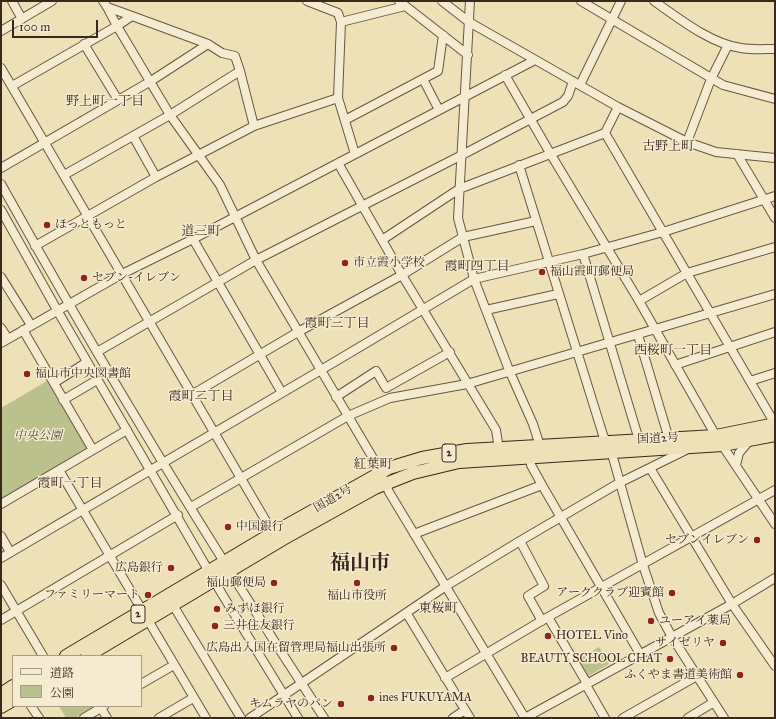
<!DOCTYPE html>
<html>
<head>
<meta charset="utf-8">
<style>
	body { margin:0 }
	#map { position:relative; width:776px; height:719px; overflow:hidden; background:#eee0b7; font-family:"IM FELL Great Primer","Noto Serif JP",serif }
	canvas { display:block }
	.frame { position:absolute; inset:0; border:2px solid #3b281c; pointer-events:none }
	.legend { position:absolute; left:12px; top:655px; width:130px; height:52px; box-sizing:border-box; background:#f4ebd0; border:1px solid #aa9d88; margin:0; padding:5px 7px; list-style:none; font-size:12px; color:#3b281c }
	.legend li { display:flex; align-items:center; gap:8px; height:20px }
	.legend b { width:20px; border:1px solid #aa9d88 }
	.scale { position:absolute; left:12px; top:20px; width:86px; height:18px; box-sizing:border-box; border:2px solid #3b281c; border-top:0; padding-left:5px; font-size:12px; line-height:14px; white-space:nowrap; color:#3b281c; -webkit-text-stroke:3px #f4ebd0; paint-order:stroke }
</style>
</head>
<body>
<div id="map">
<canvas width="776" height="719"></canvas>
<div class="frame"></div>
<ul class="legend">
<li><b style="height:5px;background:#f4ebd0"></b>道路</li>
<li><b style="height:11px;background:#bbc18c"></b>公園</li>
</ul>
<div class="scale">100 m</div>
</div>
<script>
const ctx = document.querySelector('canvas').getContext('2d');
ctx.lineJoin = 'round';
function paint(path, color) { ctx.fillStyle = color; ctx.fill(path, 'evenodd'); }
function trace(path, color, width, dash) { ctx.strokeStyle = color; ctx.lineWidth = width; ctx.lineCap = dash ? 'butt' : 'round'; ctx.setLineDash(dash || []); ctx.stroke(path); }
function write(font, color, halo, rows, align = 'center') {
  ctx.font = font + ' "IM FELL Great Primer","Noto Serif JP",serif'; ctx.lineWidth = 3; ctx.setLineDash([]); ctx.textBaseline = 'middle'; ctx.strokeStyle = halo; ctx.fillStyle = color; for (const [text, x, y, turn = 0] of rows) {
    ctx.save(); ctx.translate(x, y); ctx.rotate((+turn || 0) * Math.PI / 180); ctx.textAlign = isNaN(turn) ? turn : align; if (halo) ctx.strokeText(text, 0, 0); ctx.fillText(text, 0, 0); ctx.restore();
  }
}
paint(new Path2D(`
	M47,381L88,449L1,499V408Z
	M599,647L609,664L587,677L577,660Z
	M59,706H96L75,718H66Z`), '#bbc18c');
const minor = new Path2D(`
	M12,1L22,19
	M103,1L107,7L132,16L117,26L170,115L220,185L256,260L377,465L389,492L525,718
	M307,1L338,13L341,22
	M399,1L468,55
	M442,1L469,22L618,107L687,142L716,152L775,158
	M470,1L458,218L474,279L509,370L533,424L540,446
	M581,1L723,85L775,99
	M654,1C678,18 711,44 741,48C752,50 764,49 775,49
	M132,16L208,44
	M1,31L52,1
	M84,44L118,100
	M1,68L273,533
	M505,75L550,153L639,301L716,436L775,524
	M423,79L439,110
	M580,85L621,1
	M12,86L117,26L107,7
	M345,120L438,71L443,35
	M605,133L775,424
	M133,136L156,177
	M687,142L711,79L728,45
	M355,154L338,98L341,22L405,6
	M737,154L775,218
	M338,163L402,275L496,430L499,449
	M519,165L603,435L612,454L643,565L659,613L672,637L724,718
	M1,168L151,81L208,44L222,53L235,56L240,71L254,126
	M64,175L170,115L240,71
	M1,184C102,366 210,544 324,718
	M1,210L57,310L222,594L298,718
	M193,239L282,393
	M382,240L459,189L605,133L618,107
	M35,246L156,177L254,126L338,98
	M583,254L639,440
	M1,277L31,325
	M639,301L687,273L775,247
	M486,310L558,294
	M1,328L8,339
	M23,330L93,450
	M638,335L669,439
	M1,343L122,274L193,239L535,60
	M97,352L256,260L460,156L563,102L568,96L573,81
	M675,365L775,332
	M750,381L775,373
	M54,383L87,362
	M193,394L298,332L402,275L463,237L536,221
	M336,397L376,371L386,388L450,352
	M63,400L97,380
	M530,458L531,465L542,485L640,654
	M736,465L739,453L750,440
	M650,468L732,604L775,666
	M59,470L206,718
	M1,504L127,430
	M191,507L348,416L390,398L467,384L775,294
	M414,534L542,485
	M1,536L10,552
	M520,541L544,586L528,596L542,621
	M1,558L321,370L474,279L583,254L663,232L775,196
	M1,585L43,656
	M173,605L241,718
	M407,614L470,718
	M548,617L585,680L586,685L605,718
	M1,620L178,515
	M445,678L548,617L775,490
	M141,684L174,665
	M31,706L39,718
	M101,708L107,718
	M84,718L104,706
	M159,718L193,698
	M250,718L446,586L520,541L619,483L686,450
	M453,718L465,710
	M525,718L732,604L775,578
	M623,718L697,676
	M688,718L714,702`);
const highway = new Path2D(`
	M66,656L273,533L389,468L422,458L467,450L716,436L775,424
	M87,656L283,539L375,488L413,473L459,462L691,447L723,445L775,435
	M1,694L13,686
	M1,707L13,700`);
trace(minor, '#685643', 10);
trace(highway, '#3b281c', 14);
trace(minor, '#f4ebd0', 8);
trace(highway, '#eee0b7', 12);
for (const [x, y, r, color] of [
	[47,225,4,"#8f2418"],
	[345,263,4,"#8f2418"],
	[542,272,4,"#8f2418"],
	[84,278,4,"#8f2418"],
	[27,374,4,"#8f2418"],
	[228,527,4,"#8f2418"],
	[757,540,4,"#8f2418"],
	[171,568,4,"#8f2418"],
	[274,583,4,"#8f2418"],
	[357,583,4,"#8f2418"],
	[672,593,4,"#8f2418"],
	[148,595,4,"#8f2418"],
	[217,609,4,"#8f2418"],
	[651,621,4,"#8f2418"],
	[215,626,4,"#8f2418"],
	[548,636,4,"#8f2418"],
	[723,643,4,"#8f2418"],
	[394,648,4,"#8f2418"],
	[670,659,4,"#8f2418"],
	[740,675,4,"#8f2418"],
	[371,698,4,"#8f2418"],
	[341,704,4,"#8f2418"]
]) { const dot = new Path2D(); dot.arc(x, y, r, 0, 2 * Math.PI); ctx.fillStyle = color; ctx.fill(dot); trace(dot, '#f4ebd0', 1.5); }
for (const [x, y, w] of [
	[449,453,14],
	[138,614,14]
]) { const box = new Path2D(); box.roundRect(x - w / 2, y - 9, w, 18, 3); ctx.fillStyle = '#f4ebd0'; ctx.fill(box); trace(box, '#3b281c', 1); }
write('bold 11px', '#3b281c', null, [
	["2",449,453],
	["2",138,614]
]);
write('12px', '#3b281c', '#f4ebd0', [
	["ほっともっと",55,225],
	["市立霞小学校",353,263],
	["福山霞町郵便局",550,272],
	["セブン-イレブン",92,278],
	["福山市中央図書館",35,374],
	["中国銀行",236,527],
	["セブンイレブン",749,540,"right"],
	["広島銀行",163,568,"right"],
	["福山郵便局",266,583,"right"],
	["アーククラブ迎賓館",664,593,"right"],
	["ファミリーマート",140,595,"right"],
	["福山市役所",357,596,"center"],
	["みずほ銀行",225,609],
	["ユーアイ薬局",659,621],
	["三井住友銀行",223,626],
	["HOTEL Vino",556,636],
	["サイゼリヤ",715,643,"right"],
	["広島出入国在留管理局福山出張所",386,648,"right"],
	["BEAUTY SCHOOL CHAT",662,659,"right"],
	["ふくやま書道美術館",732,675,"right"],
	["ines FUKUYAMA",379,698],
	["キムラヤのパン",333,704,"right"]
], 'left');
write('italic 12px', '#5b4e38', '#f4ebd0', [
	["中央公園",38,436]
]);
write('12px', '#3b281c', '#f4ebd0', [
	["国道2号",658,439,-3],
	["国道2号",333,499,-30]
]);
write('13px', '#3b281c', '#f4ebd0', [
	["野上町一丁目",105,102],
	["古野上町",668,147],
	["道三町",201,232],
	["霞町四丁目",477,267],
	["霞町三丁目",337,324],
	["西桜町一丁目",673,351],
	["霞町二丁目",201,397],
	["紅葉町",373,465],
	["霞町一丁目",70,484],
	["東桜町",438,609]
]);
write('bold 20px', '#3b281c', '#f4ebd0', [
	["福山市",360,564]
]);
</script>
</body>
</html>
